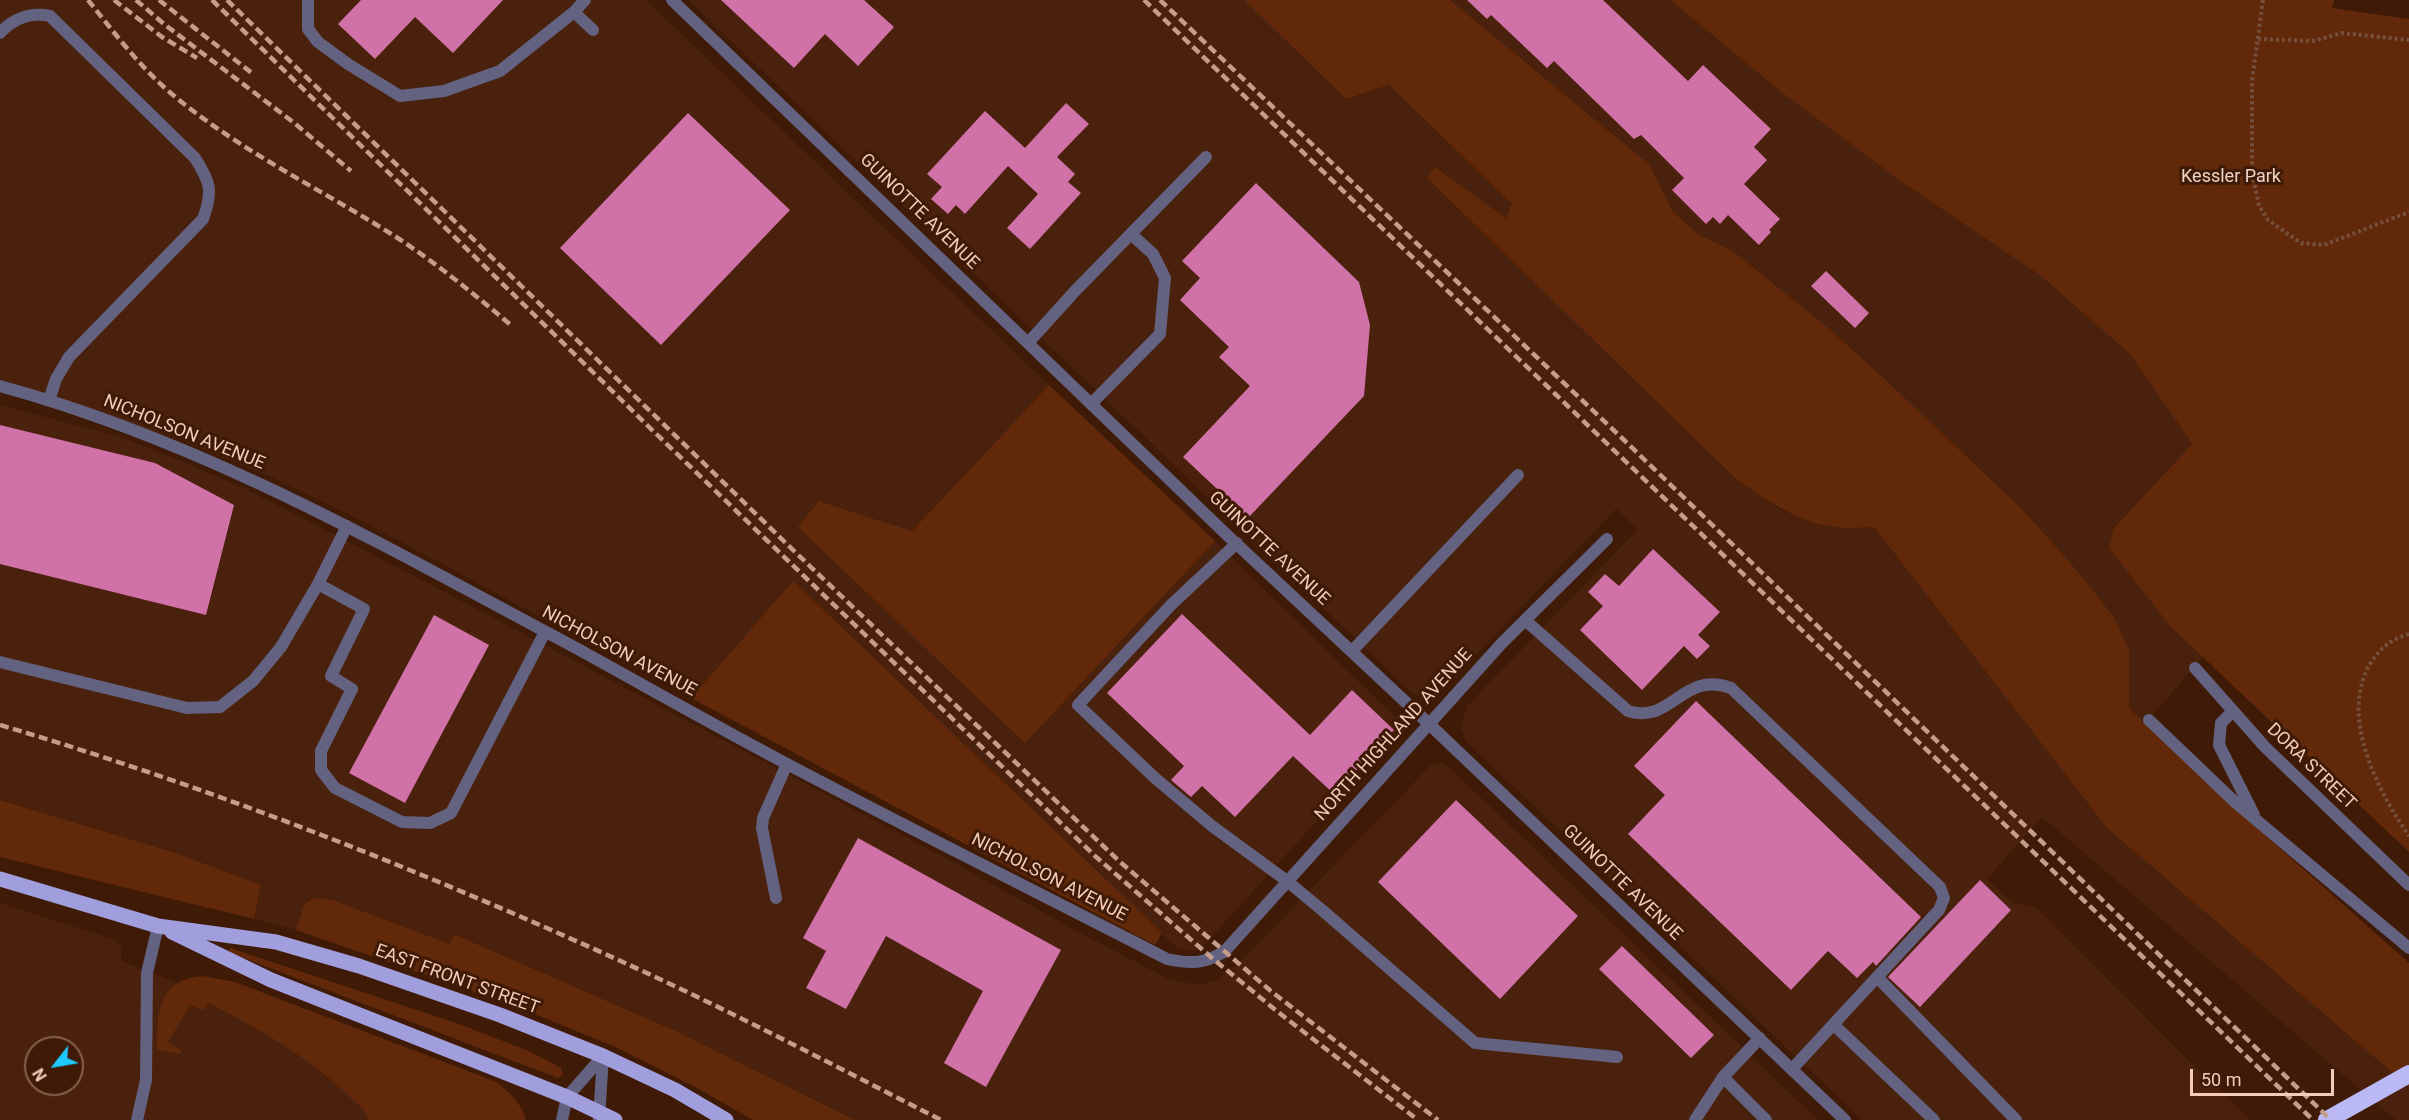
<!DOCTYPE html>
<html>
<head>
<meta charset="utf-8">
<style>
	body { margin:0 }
	#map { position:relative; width:2409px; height:1120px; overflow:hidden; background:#3e1a07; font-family:Roboto,sans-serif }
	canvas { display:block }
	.north { position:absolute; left:24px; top:1036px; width:60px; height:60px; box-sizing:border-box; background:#3e1a07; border:2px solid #87614e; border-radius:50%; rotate:239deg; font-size:16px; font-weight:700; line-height:24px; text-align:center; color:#f4cbb8 }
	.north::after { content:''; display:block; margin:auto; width:21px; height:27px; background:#20c9fd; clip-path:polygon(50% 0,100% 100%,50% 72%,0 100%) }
	.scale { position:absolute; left:2190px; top:1069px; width:144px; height:27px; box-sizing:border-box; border:3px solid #f4cbb8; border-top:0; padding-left:8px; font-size:18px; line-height:21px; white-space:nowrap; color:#f4cbb8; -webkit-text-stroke:4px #3e1a07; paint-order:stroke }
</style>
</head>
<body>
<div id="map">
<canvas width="2409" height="1120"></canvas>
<div class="north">N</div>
<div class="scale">50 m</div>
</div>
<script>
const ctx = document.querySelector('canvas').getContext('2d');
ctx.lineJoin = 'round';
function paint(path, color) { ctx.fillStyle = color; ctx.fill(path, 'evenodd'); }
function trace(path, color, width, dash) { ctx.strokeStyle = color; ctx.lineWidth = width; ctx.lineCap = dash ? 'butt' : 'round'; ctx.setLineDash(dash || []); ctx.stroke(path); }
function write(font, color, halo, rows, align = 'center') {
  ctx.font = font + ' Roboto,sans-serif'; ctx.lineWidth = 6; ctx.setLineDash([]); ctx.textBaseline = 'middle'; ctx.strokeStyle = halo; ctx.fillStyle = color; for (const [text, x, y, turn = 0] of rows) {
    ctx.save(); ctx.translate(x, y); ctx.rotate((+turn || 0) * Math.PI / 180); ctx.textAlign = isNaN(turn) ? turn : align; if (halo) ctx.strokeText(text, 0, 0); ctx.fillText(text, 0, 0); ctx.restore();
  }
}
paint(new Path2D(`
	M0,0H646L1049,385L912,531L820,501L799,527L1025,742L1215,541L1398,720L1400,727L1398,732L1205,944L1195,951L1178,949L793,582L691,698L362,521L273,478L177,439L0,379Z
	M688,0H1244L1346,99L1389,85L1513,205L1506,218L1436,168L1427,178L1735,478L1779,509L1810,521L1835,527H1874L2107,828L2409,1087V1120H2396L2042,817L1987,879L2013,903L2036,907L2200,1072L2251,1120H1862L1466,741L1461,728L1467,706L1638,529L1616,509L1438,694L1430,699L1413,694Z
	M1450,0H1670L1780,91L1899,180L2041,276L2130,354L2192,444L2114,528L2171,627L2203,657L2145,724L2129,708V649L2074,567L2022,509L1887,381L1826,326L1733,251L1698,234L1673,212L1650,165Z
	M0,405L121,437L167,455L246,489L424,581L949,860L1084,935L1167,978L1183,983L1204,984L1217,980L1247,955L1431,765L1442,763L1448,766L1818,1120H855L678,1032L454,934L450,944L333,900H308L304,904L296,930L254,919L261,885L176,853L0,800Z
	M0,903L113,939L121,946V961L525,1116L526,1120H0ZM36,1048H72V1084H36Z`), '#4a210c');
paint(new Path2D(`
	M1244,0H1450L1650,165L1673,212L1698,234L1733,251L1826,326L1887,381L2022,509L2074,567L2113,616L2129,649V708L2227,801L2409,963V1087L2107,828L1874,527C1861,527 1848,529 1836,527C1797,523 1766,500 1735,478L1427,178L1435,167L1506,218L1512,204L1389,85L1346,99Z
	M1670,0H2334L2332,8L2409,19V852L2171,627L2109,548L2114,528L2192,444L2130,354L2041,276L1899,180L1780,91Z
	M1049,385L1215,541L1025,743L798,527L819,501L912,531Z
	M793,581L1162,933L1155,945L691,698Z
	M0,800L176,853L261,885L254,919L0,857Z
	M313,898L333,900L450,944L454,934L678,1032L855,1120H753L695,1087L613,1046L520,1008L296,930L304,904Z
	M230,948L462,1025L531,1052L561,1068L563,1074L558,1078L555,1077L228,952Z
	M203,976L235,982L494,1081C510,1091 521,1103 526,1120H369C366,1110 355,1102 348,1095C306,1055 260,1030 209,1003L203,1010L190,1005L168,1042L181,1050V1054L157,1050C158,1012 156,980 203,976Z`), '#612909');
paint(new Path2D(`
	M361,0H503L453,53L415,17L375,59L338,24Z
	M721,0H864L894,27L858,66L825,34L794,68Z
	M1467,0H1603L1688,81L1703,65L1771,129L1754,147L1767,160L1744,184L1780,219L1769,230L1771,232L1759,245L1728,215L1720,224L1713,217L1706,224L1672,190L1684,178L1641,135L1634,139L1554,61L1547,68L1491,15L1487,19Z
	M1066,103L1089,124L1057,157L1075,174L1068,182L1081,193L1030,249L1007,228L1038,194L1008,166L965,214L956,205L948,214L931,199L942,187L927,174L985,111L1025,148Z
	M688,113L790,210L661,345L560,248Z
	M1256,183L1359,282L1370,325L1364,396L1248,518L1183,457L1250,386L1219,357L1229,347L1180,300L1200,278L1182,261Z
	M1826,271L1869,313L1855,328L1811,286Z
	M0,425L155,463L234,505L206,615L0,564Z
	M1653,549L1720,612L1698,635L1710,646L1697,659L1684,646L1642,690L1580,630L1603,606L1588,592L1605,574L1619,586Z
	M1182,614L1310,735L1352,690L1394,730L1334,794L1293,756L1235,817L1202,786L1191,797L1171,780L1184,766L1107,693Z
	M434,615L489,645L405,803L349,773Z
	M1696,701L1921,917L1876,966L1873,962L1857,978L1828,951L1791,990L1628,834L1665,795L1634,766Z
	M1456,800L1578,916L1500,999L1378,882Z
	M858,838L1061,950L986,1087L944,1063L983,991L886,936L846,1009L806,988L826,951L803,938Z
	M1980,880L2011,910L1920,1007L1888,977Z
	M1622,946L1714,1035L1691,1058L1599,969Z`), '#d071a7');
trace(new Path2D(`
	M2263,0L2252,81V172L2259,206L2268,220L2301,243L2324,245L2409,212
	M2258,39L2313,41L2342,33L2409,40
	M2409,634C2391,639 2380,648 2370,664C2339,717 2378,791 2409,836`), '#76503d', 4, [3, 3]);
trace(new Path2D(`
	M308,0V29L318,42L348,64L400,96L444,91L500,71L574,12
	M585,0L574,12L593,30
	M0,33C14,18 30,12 50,16L195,158C211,183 213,191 203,219L69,357L56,379L49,400
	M1028,343L1075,291L1206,157
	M1091,404L1160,334L1165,278L1153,254L1131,234
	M1237,543L1171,605L1078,705L1155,778L1212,826L1287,881L1322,910L1475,1043L1617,1057
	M318,584L364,609L331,676L352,689L321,751V770L335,788L402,822L430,823L451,813L545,632
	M1525,620L1628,711C1672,725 1682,670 1731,688L1940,887L1944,898L1939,910L1792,1069
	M1352,651L1518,475
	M0,662L187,708L220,707L253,681L281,647L318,584L347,526
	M2232,712L2221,723L2219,745L2254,815
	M2149,720L2236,803L2409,948
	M776,898L762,828L763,818L787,764
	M1877,977L2016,1120
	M1834,1025L1934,1120
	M1760,1038L1723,1077L1766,1120
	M599,1119L603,1056
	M137,1120L146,1080L147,973L158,926
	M562,1120L567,1097L603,1056
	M1695,1120L1723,1077`), '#636280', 12);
trace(new Path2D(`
	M0,386C208,443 388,548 576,648C647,687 717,727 789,765C914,831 1041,894 1167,959C1191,964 1203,964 1224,952L1502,643L1607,539
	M2195,668L2265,747L2409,885`), '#636280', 12);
trace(new Path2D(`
	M672,0L1227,535L1428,723L1845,1120`), '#636280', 12);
trace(new Path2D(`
	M0,879L158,926L276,942L359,966L500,1015L603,1056L675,1090L726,1120
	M172,932L271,980L567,1097L615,1120`), '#a19edd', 15);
trace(new Path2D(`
	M2327,1120L2409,1074`), '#bab8f5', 18);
trace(new Path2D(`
	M88,0C112,30 137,63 166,89C234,148 317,187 393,235C435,262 474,294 512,326
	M114,0L162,37L197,58
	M136,0L164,24L293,122L351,171
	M159,0L253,74
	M212,0L648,426L1095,856L1212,958L1278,1012L1418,1120
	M227,0L792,549L1119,861L1272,992L1438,1120
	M1144,0L2313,1120
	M1160,0L1624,440L2331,1120
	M0,725C210,787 415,868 614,958C725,1008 833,1065 941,1120`), '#c59d8a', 4.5, [9, 4.5]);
write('18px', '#edd4c8', '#3e1a07', [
	["Kessler Park",2231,177]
]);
write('18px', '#f4cbb8', '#3e1a07', [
	["GUINOTTE AVENUE",919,212,44],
	["NICHOLSON AVENUE",184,433,22],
	["GUINOTTE AVENUE",1269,549,43],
	["NICHOLSON AVENUE",619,652,28],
	["NORTH HIGHLAND AVENUE",1394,735,-48],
	["DORA STREET",2311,767,44],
	["NICHOLSON AVENUE",1049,878,27],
	["GUINOTTE AVENUE",1622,883,44],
	["EAST FRONT STREET",457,980,20]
]);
</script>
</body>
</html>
